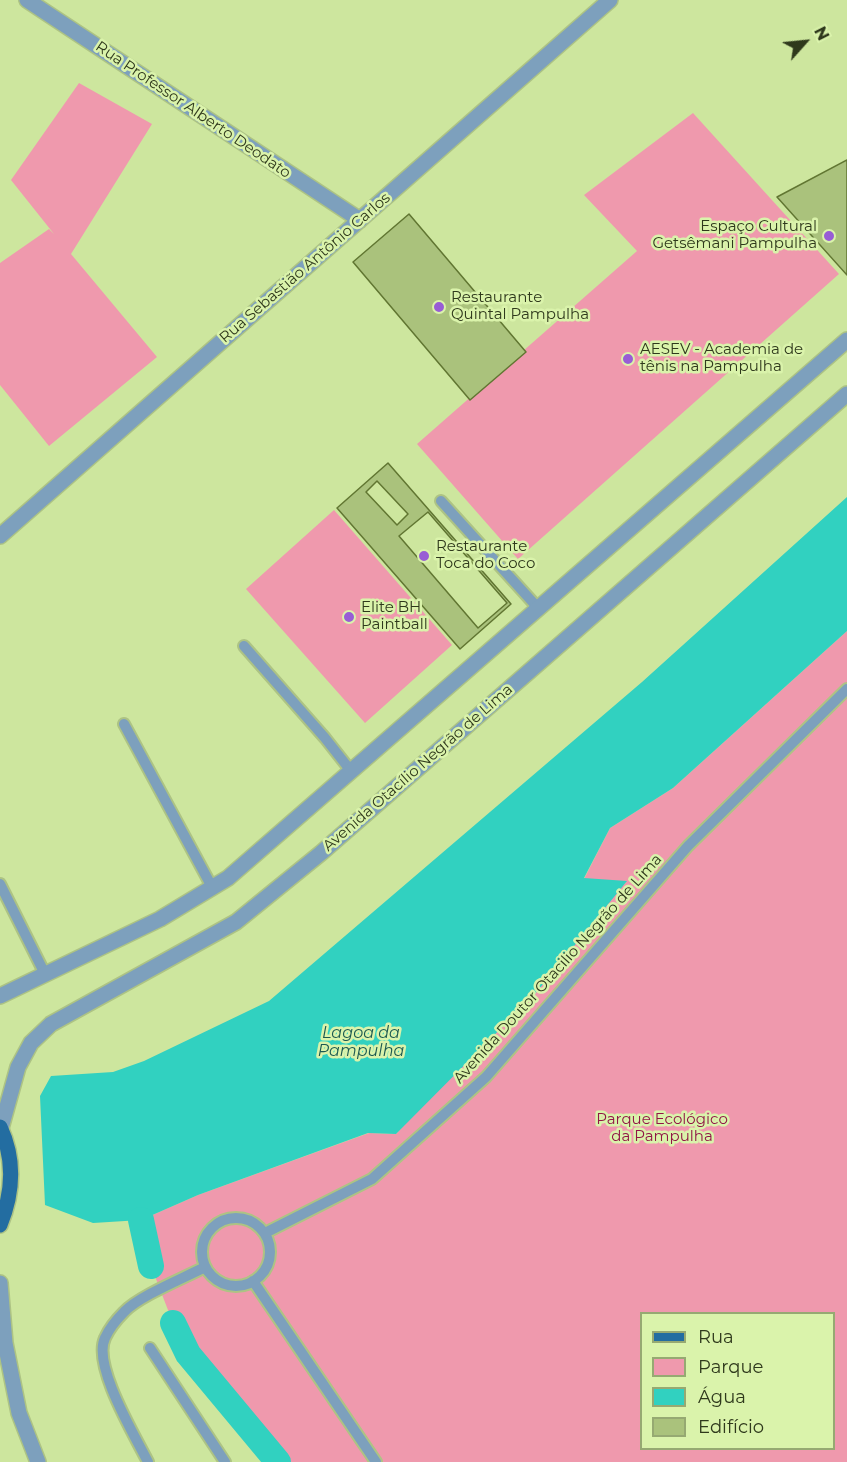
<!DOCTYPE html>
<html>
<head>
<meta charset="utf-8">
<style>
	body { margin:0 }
	#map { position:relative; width:847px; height:1462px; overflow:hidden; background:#cde69e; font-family:Montserrat,sans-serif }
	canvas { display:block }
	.legend { position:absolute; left:640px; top:1312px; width:195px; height:138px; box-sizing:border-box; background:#daf3ab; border:2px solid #96a972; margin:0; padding:8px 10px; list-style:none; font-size:18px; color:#2f391c }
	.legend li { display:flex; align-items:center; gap:12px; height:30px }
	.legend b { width:30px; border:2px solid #96a972 }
	.north { position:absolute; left:775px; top:12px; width:60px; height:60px; -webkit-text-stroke:4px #daf3ab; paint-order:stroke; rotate:63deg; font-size:16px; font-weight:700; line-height:24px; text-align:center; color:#2f391c }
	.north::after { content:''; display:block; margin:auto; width:21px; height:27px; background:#2f391c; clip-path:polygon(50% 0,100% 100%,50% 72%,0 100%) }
</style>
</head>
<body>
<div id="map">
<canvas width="847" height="1462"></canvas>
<ul class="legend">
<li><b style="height:8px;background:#236da1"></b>Rua</li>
<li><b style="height:16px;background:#ef99ad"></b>Parque</li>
<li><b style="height:16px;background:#31d1c0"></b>Água</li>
<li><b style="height:16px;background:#aac27c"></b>Edifício</li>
</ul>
<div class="north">N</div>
</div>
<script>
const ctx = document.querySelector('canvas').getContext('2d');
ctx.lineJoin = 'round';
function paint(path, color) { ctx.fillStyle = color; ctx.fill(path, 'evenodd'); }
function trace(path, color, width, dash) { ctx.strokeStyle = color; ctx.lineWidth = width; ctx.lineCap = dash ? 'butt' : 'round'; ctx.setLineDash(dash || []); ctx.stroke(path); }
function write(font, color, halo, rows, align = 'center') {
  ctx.font = font + ' Montserrat,sans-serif'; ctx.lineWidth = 5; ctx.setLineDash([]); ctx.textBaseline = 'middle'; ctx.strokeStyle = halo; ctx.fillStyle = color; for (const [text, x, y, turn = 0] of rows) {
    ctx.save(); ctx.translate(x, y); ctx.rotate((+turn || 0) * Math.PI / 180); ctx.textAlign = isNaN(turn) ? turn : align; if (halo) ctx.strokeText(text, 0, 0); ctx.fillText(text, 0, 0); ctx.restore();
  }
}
paint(new Path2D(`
	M79,83L152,124L71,254L157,357L49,446L0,385V263L49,229L54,234L11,180Z
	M693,113L839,274L518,559L417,444L637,251L584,195Z
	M334,510L452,645L365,723L246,589Z
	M847,631V1462H278L188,1354L173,1323L151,1266L141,1220L198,1195L369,1133L396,1134L626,882L584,879L610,828L673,788ZM642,1314H834V1448H642Z`), '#ef99ad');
paint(new Path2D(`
	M847,497V631L673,788L610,828L584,878L627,881L535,994L396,1134L368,1133L198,1195L141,1220L93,1223L45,1205L40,1096L51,1076L113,1072L144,1061L269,1001L642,682Z`), '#31d1c0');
trace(new Path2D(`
	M141,1220L151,1266
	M173,1323L188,1354L278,1462`), '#31d1c0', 26);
const building = new Path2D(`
	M847,160V275L777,197Z
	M409,214L526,352L470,400L353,262Z
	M388,463L511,604L460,649L337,508Z
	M377,481L408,514L397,525L366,492Z
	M428,512L507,603L478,628L399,536Z`);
paint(building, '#aac27c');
trace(building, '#617632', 1.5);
const service = new Path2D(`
	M441,501L538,608
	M244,646L325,738L351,771
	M124,724L212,887
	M0,884L45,974
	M202 1252a34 34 0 1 1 68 0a34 34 0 1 1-68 0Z
	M265,1233L372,1179L486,1077L688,846L847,689
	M253,1281L376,1462
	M150,1348L225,1462
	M148,1462C135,1436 92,1365 105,1338C109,1329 118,1318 124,1312C139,1296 184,1278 205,1267`);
const minor = new Path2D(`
	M27,0L360,220
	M0,536L610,0`);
const tertiary = new Path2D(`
	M0,996L160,919L228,878L847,340
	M1,1128L18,1067L31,1043L51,1024L236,922L321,853L847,394
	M0,1283L5,1343L19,1413L38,1462`);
const primary = new Path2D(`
	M0,1127C15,1159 13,1193 0,1225`);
trace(service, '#adc384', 14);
trace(minor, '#adc384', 18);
trace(tertiary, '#adc384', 18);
trace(primary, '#adc384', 18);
trace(service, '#7da0bd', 10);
trace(minor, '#7da0bd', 15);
trace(tertiary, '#7da0bd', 15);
trace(primary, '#236da1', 15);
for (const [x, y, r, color] of [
	[829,236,6,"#985dd5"],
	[439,307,6,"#985dd5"],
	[628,359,6,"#985dd5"],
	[424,556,6,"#985dd5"],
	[349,617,6,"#985dd5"]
]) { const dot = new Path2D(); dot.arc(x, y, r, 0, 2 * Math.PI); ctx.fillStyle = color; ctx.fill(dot); trace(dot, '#daf3ab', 2); }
write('15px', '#2f391c', '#daf3ab', [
	["Rua Professor Alberto Deodato",193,110,34],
	["Rua Sebastião Antônio Carlos",305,268,-41],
	["Avenida Otacílio Negrão de Lima",418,768,-41],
	["Avenida Doutor Otacilio Negrão de Lima",558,969,-48]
]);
write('15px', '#2f391c', '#daf3ab', [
	["Espaço Cultural",817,227,"right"],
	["Getsêmani Pampulha",817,244,"right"],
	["Restaurante",451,298],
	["Quintal Pampulha",451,315],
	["AESEV - Academia de",640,350],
	["tênis na Pampulha",640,367],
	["Restaurante",436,547],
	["Toca do Coco",436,564],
	["Elite BH",361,608],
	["Paintball",361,625]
], 'left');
write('15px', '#901546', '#daf3ab', [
	["Parque Ecológico",662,1120],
	["da Pampulha",662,1137]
]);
write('italic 16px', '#1a5851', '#daf3ab', [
	["Lagoa da",361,1033],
	["Pampulha",361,1051]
]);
</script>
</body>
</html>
